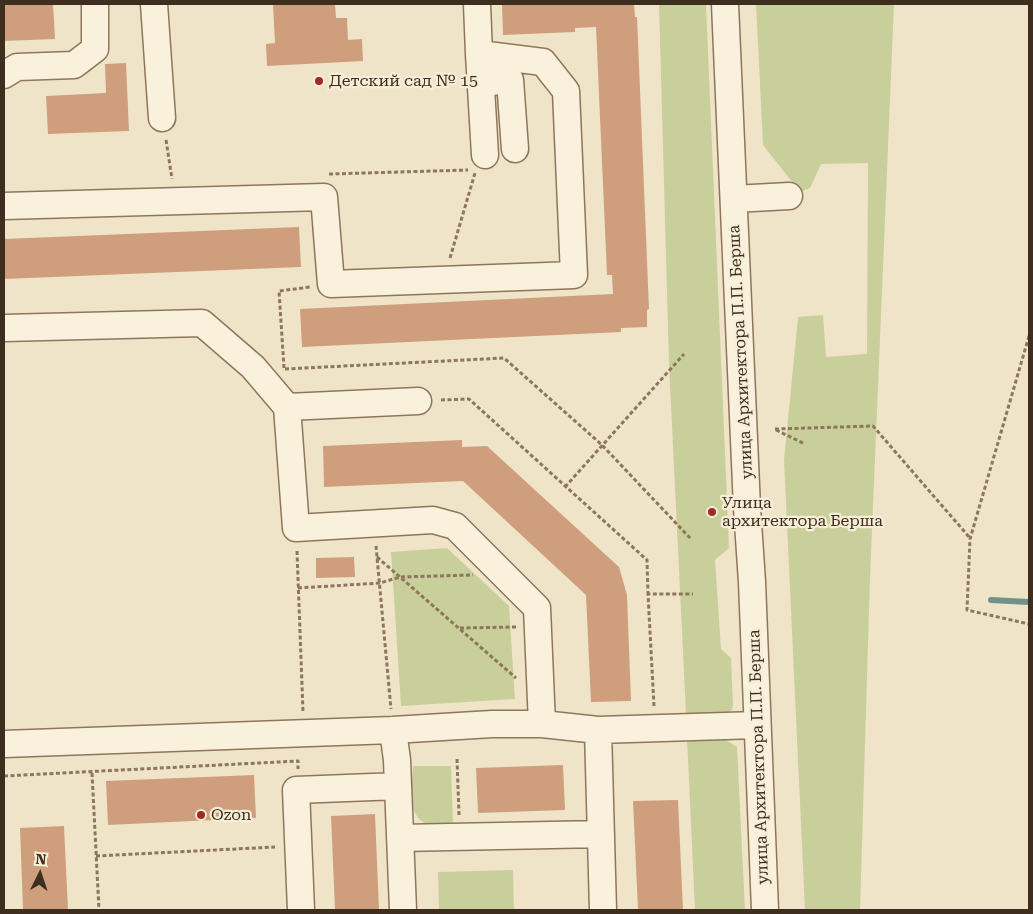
<!DOCTYPE html>
<html>
<head>
<meta charset="utf-8">
<style>
	body { margin:0 }
	#map { position:relative; width:1033px; height:914px; overflow:hidden; background:#f0e4c8; font-family:"Roboto Serif",serif }
	canvas { display:block }
	.frame { position:absolute; inset:0; border:5px solid #3d2e20; pointer-events:none }
	.north { position:absolute; left:15px; top:849px; width:50px; height:50px; -webkit-text-stroke:4px #f7eed8; paint-order:stroke; rotate:4deg; font-size:14px; font-weight:700; line-height:20px; text-align:center; color:#3d2e20 }
	.north::after { content:''; display:block; margin:auto; width:18px; height:22px; background:#3d2e20; clip-path:polygon(50% 0,100% 100%,50% 72%,0 100%) }
</style>
</head>
<body>
<div id="map">
<canvas width="1033" height="914"></canvas>
<div class="frame"></div>
<div class="north">N</div>
</div>
<script>
const ctx = document.querySelector('canvas').getContext('2d');
ctx.lineJoin = 'round';
function paint(path, color) { ctx.fillStyle = color; ctx.fill(path, 'evenodd'); }
function trace(path, color, width, dash) { ctx.strokeStyle = color; ctx.lineWidth = width; ctx.lineCap = dash ? 'butt' : 'round'; ctx.setLineDash(dash || []); ctx.stroke(path); }
function write(font, color, halo, rows, align = 'center') {
  ctx.font = font + ' "Roboto Serif",serif'; ctx.lineWidth = 4.5; ctx.setLineDash([]); ctx.textBaseline = 'middle'; ctx.strokeStyle = halo; ctx.fillStyle = color; for (const [text, x, y, turn = 0] of rows) {
    ctx.save(); ctx.translate(x, y); ctx.rotate((+turn || 0) * Math.PI / 180); ctx.textAlign = isNaN(turn) ? turn : align; if (halo) ctx.strokeText(text, 0, 0); ctx.fillText(text, 0, 0); ctx.restore();
  }
}
paint(new Path2D(`
	M659,4H706L729,548L715,560L721,649L731,658L733,705L732,710L724,715L686,714L669,364Z
	M756,4H894L870,578L860,910H805L784,460L798,317L823,315L826,357L867,354L868,163L821,164L810,188L800,192L763,145Z
	M447,548L509,606L515,699L401,706L391,552Z
	M720,736L737,747L745,910H695L687,737Z
	M413,766H451L453,823C445,823 436,825 428,824C406,818 412,783 413,766Z
	M513,870L514,910H439L438,872Z`), '#c9cf9b');
trace(new Path2D(`
	M991,600L1029,602`), '#6f938a', 6);
paint(new Path2D(`
	M17,4H53L55,39L4,41V5Z
	M273,4H335L336,18H347L348,40L362,39L363,61L267,66L266,44L275,43Z
	M502,4H634L635,17H637L649,309L647,310V327L621,328V332L302,347L300,309L613,294L612,275H607L596,27L575,28V32L503,35Z
	M126,63L129,131L48,134L46,96L106,93L105,64Z
	M299,227L301,267L4,279V239Z
	M462,440V447L487,446L619,567L627,595L631,701L591,702L586,595L463,481L324,487L323,446Z
	M354,557L355,577L316,578V558Z
	M563,765L565,810L478,813L476,768Z
	M254,775L256,818L108,825L106,781Z
	M678,800L683,910H638L633,801Z
	M375,814L379,910H335L331,816Z
	M64,826L68,910H23L20,828Z`), '#cf9f7d');
const minor = new Path2D(`
	M154,4L162,118
	M725,4L747,508L752,582L765,910
	M479,54L485,155
	M4,75L17,67L74,65L95,49V4
	M481,83L510,80L515,149
	M734,199L789,196
	M4,206L324,197L331,284L574,275L566,91L543,62L479,54L477,4
	M4,328L202,323L253,367L287,407L296,528L433,520L455,526L537,608L542,724
	M287,407L418,401
	M393,730L397,760L403,910
	M598,730L603,910
	M4,744L393,730L492,724H542L598,730L757,725
	M400,838L601,834
	M301,910L296,790L398,786`);
trace(minor, '#8d765c', 29);
trace(new Path2D(`
	M166,140L172,179
	M329,174L468,170
	M450,258L475,173
	M1029,336L970,539L967,610L1029,624
	M284,368L279,291L310,287
	M285,369L504,358L602,445L691,539
	M441,400L469,399L647,560L648,594
	M775,429L873,426L970,538
	M776,430L805,444
	M565,487L684,354
	M376,546L391,709
	M297,551L303,712
	M377,557L516,678
	M298,588L380,583L400,577L473,575
	M460,628L516,627
	M654,706L648,594H693
	M457,759L459,815
	M92,773L99,910
	M4,776L298,761V769
	M96,856L275,847`), '#8d765c', 3, [4, 2.5]);
trace(minor, '#faf1dc', 26);
for (const [x, y, r, color] of [
	[319,81,5,"#9e2a2b"],
	[712,512,5,"#9e2a2b"],
	[201,815,5,"#9e2a2b"]
]) { const dot = new Path2D(); dot.arc(x, y, r, 0, 2 * Math.PI); ctx.fillStyle = color; ctx.fill(dot); trace(dot, '#f7eed8', 2); }
write('16px', '#3d2e20', '#f7eed8', [
	["Детский сад № 15",329,81],
	["Улица",722,503],
	["архитектора Берша",722,521],
	["Ozon",211,815]
], 'left');
write('16px', '#3d2e20', '#f7eed8', [
	["улица Архитектора П.П. Берша",741,352,-93],
	["улица Архитектора П.П. Берша",759,757,-92]
]);
</script>
</body>
</html>
